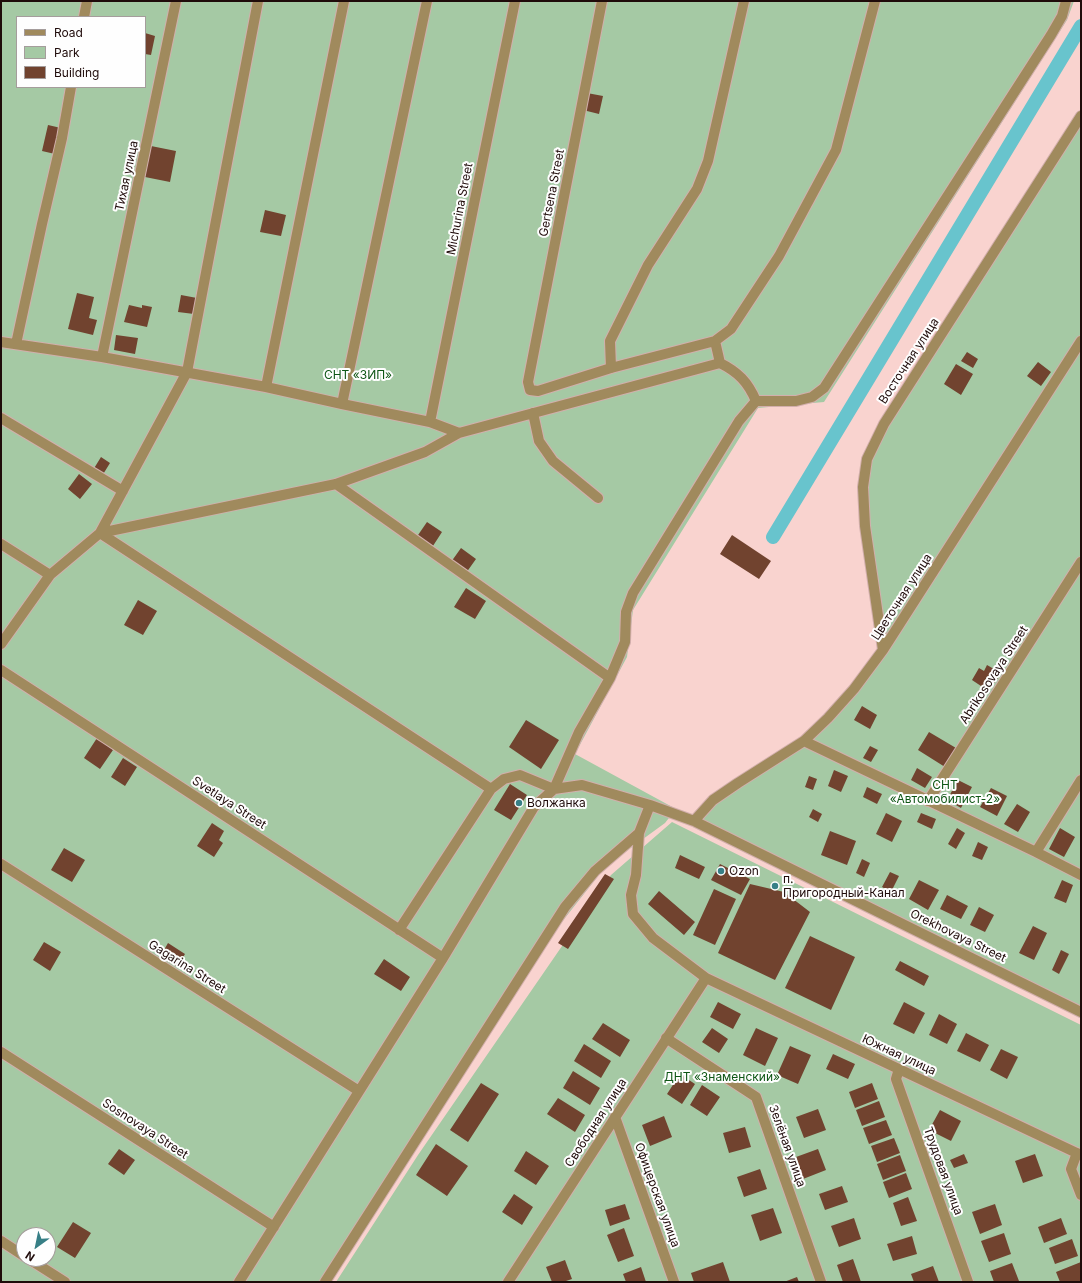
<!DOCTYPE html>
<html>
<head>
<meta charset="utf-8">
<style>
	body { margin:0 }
	#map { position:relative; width:1082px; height:1283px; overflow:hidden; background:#f9d3cf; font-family:Inter,sans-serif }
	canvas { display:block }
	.frame { position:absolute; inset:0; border:2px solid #1f0b0a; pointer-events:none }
	.legend { position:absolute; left:16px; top:16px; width:130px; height:72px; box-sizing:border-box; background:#fefefe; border:1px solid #a59d9c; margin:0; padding:5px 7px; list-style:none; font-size:12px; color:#1f0b0a }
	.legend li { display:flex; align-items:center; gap:8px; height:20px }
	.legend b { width:20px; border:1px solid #a59d9c }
	.north { position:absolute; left:16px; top:1227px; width:40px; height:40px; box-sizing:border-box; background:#fefefe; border:1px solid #a59d9c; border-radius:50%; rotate:213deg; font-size:11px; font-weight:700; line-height:16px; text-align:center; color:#1f0b0a }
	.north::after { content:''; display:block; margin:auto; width:14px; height:18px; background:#377f86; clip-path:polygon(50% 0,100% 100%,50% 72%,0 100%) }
</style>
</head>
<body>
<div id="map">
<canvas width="1082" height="1283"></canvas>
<div class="frame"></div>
<ul class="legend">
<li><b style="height:5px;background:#a08a5d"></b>Road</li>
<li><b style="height:11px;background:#a5c9a4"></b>Park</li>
<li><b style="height:11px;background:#71432f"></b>Building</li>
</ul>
<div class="north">N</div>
</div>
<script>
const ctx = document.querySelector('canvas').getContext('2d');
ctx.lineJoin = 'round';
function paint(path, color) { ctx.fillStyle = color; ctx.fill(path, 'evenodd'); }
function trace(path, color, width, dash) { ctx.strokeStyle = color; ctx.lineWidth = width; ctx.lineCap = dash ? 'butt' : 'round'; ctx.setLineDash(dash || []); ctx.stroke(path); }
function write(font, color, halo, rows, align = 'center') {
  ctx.font = font + ' Inter,sans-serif'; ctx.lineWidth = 4; ctx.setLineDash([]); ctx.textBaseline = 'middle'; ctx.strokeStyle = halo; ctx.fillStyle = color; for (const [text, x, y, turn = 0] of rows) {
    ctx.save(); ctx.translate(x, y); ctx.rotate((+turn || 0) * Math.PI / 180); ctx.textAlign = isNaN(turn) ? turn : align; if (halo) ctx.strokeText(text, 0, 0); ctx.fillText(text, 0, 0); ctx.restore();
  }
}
paint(new Path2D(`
	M1,1H1074L1067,20L824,402L758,408L633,610L627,657L575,754L676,809L665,823L606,866L561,923L327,1282H1ZM17,17H145V87H17ZM24,1235H48V1259H24Z
	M1081,116V1012L694,821L713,800L804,741L883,650L865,526L867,459Z
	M672,822L1081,1025V1282H336L418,1155L611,875Z`), '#a5c9a4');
trace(new Path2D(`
	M773,537L1081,26`), '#68c4cd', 14);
paint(new Path2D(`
	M145,33L155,36L151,55L145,54Z
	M587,93L603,96L599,114L583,110Z
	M48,125L61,128L55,154L42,151Z
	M151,146L176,151L170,182L145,177Z
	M265,210L286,215L281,236L260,232Z
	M77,293L94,297L89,318L97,320L93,335L68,329Z
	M181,295L197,298L194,314L178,312Z
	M129,305L142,308V305L152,307L147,327L124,322Z
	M116,335L138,338L135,354L114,350Z
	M967,352L978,359L973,368L961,361Z
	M1038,362L1051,372L1041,386L1027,376Z
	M956,364L973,374L961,395L944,384Z
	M101,457L110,463L102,476L93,470Z
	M79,474L92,484L80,499L68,489Z
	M427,522L442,532L431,549L416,538Z
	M732,535L771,561L759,579L720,554Z
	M461,548L476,559L466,573L451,562Z
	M466,588L486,601L475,619L454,607Z
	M138,600L157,611L143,635L124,625Z
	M987,665L1001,673L995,683L992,681L987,690L972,680L979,668L984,671Z
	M862,706L877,715L870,729L854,720Z
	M526,720L559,740L541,769L509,747Z
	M929,732L956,748L945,767L918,750Z
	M97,738L113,750L100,769L84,758Z
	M870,746L878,750L871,762L863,758Z
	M123,758L137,767L125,786L111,777Z
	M917,768L932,777L925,788L911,780Z
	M834,770L848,776L841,792L828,786Z
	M809,776L817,779L813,790L805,787Z
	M958,780L972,787L961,808L947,800Z
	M510,784L527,795L511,820L494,810Z
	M867,787L882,794L877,804L863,797Z
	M991,788L1007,796L997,816L980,807Z
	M1017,804L1030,812L1018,832L1004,824Z
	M813,809L822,814L818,822L809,817Z
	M886,813L902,821L892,842L876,834Z
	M921,813L936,819L932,829L917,822Z
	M212,823L224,831L219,840L223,843L214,857L197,846Z
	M957,828L965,833L956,849L948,844Z
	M1060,828L1075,837L1064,857L1049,849Z
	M830,831L856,841L847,865L821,855Z
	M978,842L988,847L982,860L972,856Z
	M64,848L85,860L72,882L51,870Z
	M680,855L705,867L699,879L675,868Z
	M862,859L870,863L864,877L856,873Z
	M720,864L750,879L741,895L711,880Z
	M890,872L899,876L891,892L882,887Z
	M605,874L614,879L568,949L558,943Z
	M919,880L939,890L928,910L909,899Z
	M1062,880L1073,885L1066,903L1054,898Z
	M750,884L784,892L810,912L775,980L718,953Z
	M714,889L736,899L715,945L693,935Z
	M659,891L695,922L684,935L648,904Z
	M947,895L968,906L961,919L940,909Z
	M979,907L994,915L985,932L970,925Z
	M1033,926L1047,933L1034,960L1019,953Z
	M810,936L855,957L831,1010L785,988Z
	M44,942L61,952L50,971L33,960Z
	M168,943L185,954L177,967L160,957Z
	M1061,950L1069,954L1059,974L1052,970Z
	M384,959L410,977L401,991L374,974Z
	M900,961L929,976L924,986L895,970Z
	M718,1002L741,1014L733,1029L710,1017Z
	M904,1002L925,1013L914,1034L893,1024Z
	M939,1014L957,1024L947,1044L929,1035Z
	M603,1023L630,1040L620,1057L592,1039Z
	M712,1028L728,1039L719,1053L702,1042Z
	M756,1028L778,1038L765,1066L743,1055Z
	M966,1033L989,1045L980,1062L957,1051Z
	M584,1044L611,1061L601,1078L574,1061Z
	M790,1046L811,1055L798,1084L777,1075Z
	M1001,1049L1018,1057L1007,1079L990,1070Z
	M833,1054L855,1064L848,1079L826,1069Z
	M573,1071L600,1088L590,1105L563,1088Z
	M680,1074L695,1084L682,1104L667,1094Z
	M481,1083L499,1094L468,1142L450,1130Z
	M872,1083L878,1099L855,1108L849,1092Z
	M702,1085L720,1097L707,1116L690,1105Z
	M558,1098L585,1115L575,1132L547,1114Z
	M879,1101L885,1117L862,1126L856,1110Z
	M818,1109L826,1130L804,1138L796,1117Z
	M940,1110L961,1121L951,1141L929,1130Z
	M664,1116L672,1137L650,1146L642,1125Z
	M886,1120L892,1135L869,1144L863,1128Z
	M745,1127L751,1147L729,1153L723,1133Z
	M894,1138L900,1153L877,1162L871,1146Z
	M436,1144L468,1166L447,1196L416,1175Z
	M119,1149L135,1160L124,1175L108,1164Z
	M818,1149L826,1170L803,1179L796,1157Z
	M526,1151L549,1166L536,1185L514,1171Z
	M964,1154L968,1163L954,1168L950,1160Z
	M1035,1154L1043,1176L1023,1183L1015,1161Z
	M900,1155L906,1171L883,1180L877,1164Z
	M760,1169L767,1189L744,1197L737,1177Z
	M906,1173L912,1189L889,1198L883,1182Z
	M842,1186L848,1202L825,1210L819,1194Z
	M514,1194L533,1207L522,1225L502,1212Z
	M908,1197L917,1221L901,1226L893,1203Z
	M625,1204L630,1219L610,1226L605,1210Z
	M995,1204L1002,1225L980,1234L972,1212Z
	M773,1208L782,1233L760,1241L751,1215Z
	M854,1218L861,1239L839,1247L831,1226Z
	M1061,1218L1067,1234L1044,1243L1038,1227Z
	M73,1222L91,1233L75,1258L57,1247Z
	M624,1228L634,1256L618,1262L607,1235Z
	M1004,1233L1011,1254L989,1262L981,1241Z
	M912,1236L917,1254L893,1261L887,1244Z
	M1072,1239L1078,1256L1055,1264L1049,1248Z
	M853,1259L861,1282H843L837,1265Z
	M565,1260L572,1279L563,1282H552L546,1267Z
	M723,1262L730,1282H694L691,1273Z
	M1081,1262V1282H1060L1056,1272Z
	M1012,1263L1019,1281L994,1282L990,1271Z
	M933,1266L939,1282H914L911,1274Z
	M641,1267L646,1282H626L623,1274Z
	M797,1277L799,1282H784Z`), '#71432f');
const minor = new Path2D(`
	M602,1L528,382L530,390L538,391L611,368L715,341
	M84,17L87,1
	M1,342L102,357L266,387L342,404L430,422L459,433L720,363C738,372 748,382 756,401
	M16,344L42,224L62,138L71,87
	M102,357L176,1
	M720,363L715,341L731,329L779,256L836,150L875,1
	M611,368L610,341L648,265L697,189L708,161L744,1
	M266,387L344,1
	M342,404L427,1
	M533,413L539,441L553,461L598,498
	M1,418L123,491
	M430,422L515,1
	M336,484L610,678
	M100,533L491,789L504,779L520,775L554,789L582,785L650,805L694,821L1081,1012
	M100,533L336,484L425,452L459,433
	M1,544L50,575
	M1,644L50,575L100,533L187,372L258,1
	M883,650L865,526L863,487L867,459L884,424L1081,116
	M1,670L443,958
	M804,741L1036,852L1081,875
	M928,801L1081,562
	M650,805L639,833L636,875L631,895L633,914L653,938L706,978L1081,1155
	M694,821L713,800L738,783L804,741L828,718L854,689L883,650L1081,341
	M1036,852L1081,780
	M1,864L359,1091
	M399,930L491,789
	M666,1038L756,1097L821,1282
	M1,1052L274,1227
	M899,1069L896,1079L968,1282
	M615,1117L674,1282
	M1077,1153L1071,1169L1081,1195
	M1,1241L24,1256
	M29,1259L65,1282
	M239,1282L443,958L534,807L554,789L579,732L610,678L625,642L626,612L633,593L739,421L756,401H796L812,397L824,388L1051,35L1062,16L1066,1
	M325,1282L565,907L595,871L639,833
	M508,1282L706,978`);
trace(minor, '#d2afac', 12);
trace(minor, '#a08a5d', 10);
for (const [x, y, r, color] of [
	[519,803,4,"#377f86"],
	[721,871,4,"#377f86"],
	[775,886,4,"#377f86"]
]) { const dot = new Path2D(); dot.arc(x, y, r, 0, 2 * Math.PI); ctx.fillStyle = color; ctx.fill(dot); trace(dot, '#fefefe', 1.5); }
write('12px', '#1f0b0a', '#fefefe', [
	["Тихая улица",127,176,-78],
	["Gertsena Street",552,193,-79],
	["Michurina Street",460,209,-79],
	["Восточная улица",909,361,-57],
	["Цветочная улица",902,597,-57],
	["Abrikosovaya Street",994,675,-57],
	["Svetlaya Street",229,803,33],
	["Orekhovaya Street",958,936,26],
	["Gagarina Street",187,967,32],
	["Южная улица",899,1055,25],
	["Свободная улица",596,1123,-57],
	["Sosnovaya Street",145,1129,33],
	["Зелёная улица",787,1146,70],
	["Трудовая улица",943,1171,70],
	["Офицерская улица",657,1195,70]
]);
write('12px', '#0e5615', '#fefefe', [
	["СНТ «ЗИП»",358,375],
	["СНТ",945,785],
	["«Автомобилист-2»",945,799],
	["ДНТ «Знаменский»",722,1077]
]);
write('12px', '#1f0b0a', '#fefefe', [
	["Волжанка",527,803],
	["Ozon",729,871],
	["п.",783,879],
	["Пригородный-Канал",783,893]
], 'left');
</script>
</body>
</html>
